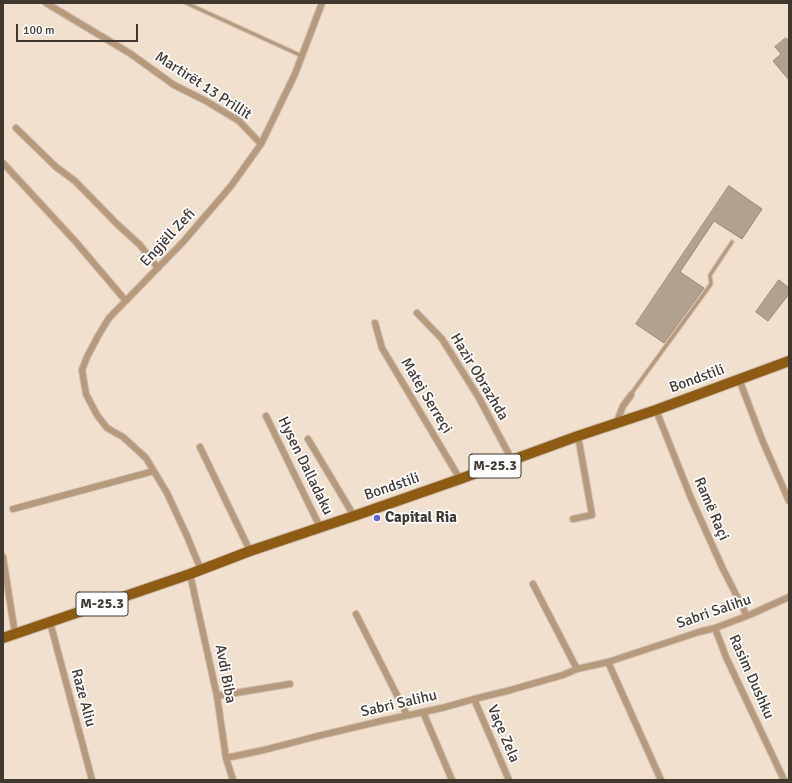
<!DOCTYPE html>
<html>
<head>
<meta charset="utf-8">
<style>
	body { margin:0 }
	#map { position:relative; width:792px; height:783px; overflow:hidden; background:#f2e0ce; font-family:Signika,sans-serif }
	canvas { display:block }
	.frame { position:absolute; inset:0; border:4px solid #3f3831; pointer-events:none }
	.scale { position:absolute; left:16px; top:24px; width:122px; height:18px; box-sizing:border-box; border:2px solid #3f3831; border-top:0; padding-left:5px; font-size:12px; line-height:14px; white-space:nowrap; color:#3f3831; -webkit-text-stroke:3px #fff; paint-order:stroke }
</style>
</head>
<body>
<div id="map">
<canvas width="792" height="783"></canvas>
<div class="frame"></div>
<div class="scale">100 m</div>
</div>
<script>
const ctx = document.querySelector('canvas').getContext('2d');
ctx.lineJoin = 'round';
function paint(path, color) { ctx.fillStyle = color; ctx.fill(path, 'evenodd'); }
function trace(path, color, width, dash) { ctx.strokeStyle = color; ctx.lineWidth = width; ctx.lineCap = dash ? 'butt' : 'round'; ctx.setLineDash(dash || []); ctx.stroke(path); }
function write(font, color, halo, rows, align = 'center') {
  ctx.font = font + ' Signika,sans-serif'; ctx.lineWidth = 3.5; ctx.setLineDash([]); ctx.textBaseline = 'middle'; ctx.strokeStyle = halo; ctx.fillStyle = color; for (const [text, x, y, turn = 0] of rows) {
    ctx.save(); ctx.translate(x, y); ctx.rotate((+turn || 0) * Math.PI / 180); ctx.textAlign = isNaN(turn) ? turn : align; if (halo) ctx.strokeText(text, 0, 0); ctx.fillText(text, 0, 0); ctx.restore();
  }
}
const building = new Path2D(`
	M786,38L789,41V80L773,61L781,54L775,47Z
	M729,186L762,209L742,239L714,221L680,272L704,288L664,343L636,324Z
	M779,280L789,288V294L768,321L756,312Z`);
paint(building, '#b1a18f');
trace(building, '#978776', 1);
const service = new Path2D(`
	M186,3L302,56
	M631,394L711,284L710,275L732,242`);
const minor = new Path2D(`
	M46,3L131,54L174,85L206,101L239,121L261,144
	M16,128L56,167L75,181L117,224L140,245L158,268
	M3,163L75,241L126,301
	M417,313L442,339L479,398L512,460
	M375,323L382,348L460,479
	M739,379L763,442L789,501
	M656,410L691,498L723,569L747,616
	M266,416L320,527
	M616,424L623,406L631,395
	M308,439L354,516
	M200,447L250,551
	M13,509L154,471
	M573,519L592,515L578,436
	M3,557L15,634
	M201,570L187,536L167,493L146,458L123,437L107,428L97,415L86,394L82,370L87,357L98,336L109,318L183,242L231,186L261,144L295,74L322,3
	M190,574L217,696L226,758L233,780
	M533,584L577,669
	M356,614L407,715
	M50,622L92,780
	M715,628L726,657L784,780
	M608,662L661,780
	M217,696L290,684
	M474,699L509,780
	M423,712L452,780
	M226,758L264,750L318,736L381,721L442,708L474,699L507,691L563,675L577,669L608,662L699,632L715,628L747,616L789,597`);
const primary = new Path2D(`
	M3,638L190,574L250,551L354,516L460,479L578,436L656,410L789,361`);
trace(service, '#cebeaf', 5);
trace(minor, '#cebeaf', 8);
trace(primary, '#cebeaf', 12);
trace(service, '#b79a7b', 3);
trace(minor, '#b79a7b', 6);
trace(primary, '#8d5b13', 10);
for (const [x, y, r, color] of [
	[377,518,4,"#6463dc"]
]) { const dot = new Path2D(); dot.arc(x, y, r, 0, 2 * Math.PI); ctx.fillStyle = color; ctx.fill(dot); trace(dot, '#fff', 1.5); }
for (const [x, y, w] of [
	[495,466,52],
	[102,604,52]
]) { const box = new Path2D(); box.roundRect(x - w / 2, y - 12, w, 24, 3); ctx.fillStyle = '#fff'; ctx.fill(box); trace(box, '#3f3831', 1); }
write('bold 14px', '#3f3831', null, [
	["M-25.3",495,466],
	["M-25.3",102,604]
]);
write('15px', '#3f3831', '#fff', [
	["Martirët 13 Prillit",203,86,33],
	["Engjëll Zefi",168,238,-47],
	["Hazir Obrazhda",479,377,59],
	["Bondstili",697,379,-20],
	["Matej Serreçi",426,396,59],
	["Hysen Dalladaku",305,466,64],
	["Bondstili",392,487,-19],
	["Ramë Raçi",711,509,67],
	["Sabri Salihu",714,612,-19],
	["Avdi Biba",225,674,79],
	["Rasim Dushku",751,677,66],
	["Raze Aliu",83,698,75],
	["Sabri Salihu",399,704,-13],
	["Vaçe Zela",503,734,67]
]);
write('bold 15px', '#3f3831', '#fff', [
	["Capital Ria",385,518]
], 'left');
</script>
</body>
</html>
